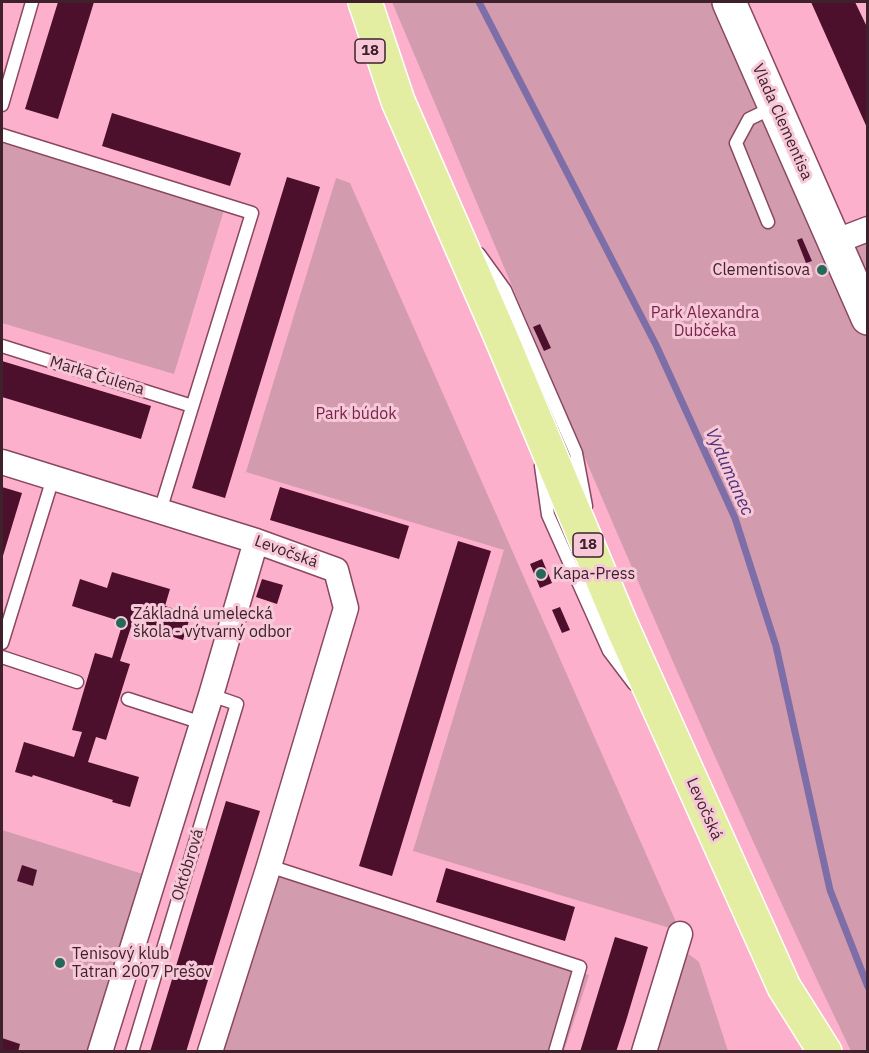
<!DOCTYPE html>
<html>
<head>
<meta charset="utf-8">
<style>
	body { margin:0 }
	#map { position:relative; width:869px; height:1053px; overflow:hidden; background:#fdb0cb; font-family:"IBM Plex Sans",sans-serif }
	canvas { display:block }
	.frame { position:absolute; inset:0; border:3px solid #3f212c; pointer-events:none }
</style>
</head>
<body>
<div id="map">
<canvas width="869" height="1053"></canvas>
<div class="frame"></div>
</div>
<script>
const ctx = document.querySelector('canvas').getContext('2d');
ctx.lineJoin = 'round';
function paint(path, color) { ctx.fillStyle = color; ctx.fill(path, 'evenodd'); }
function trace(path, color, width, dash) { ctx.strokeStyle = color; ctx.lineWidth = width; ctx.lineCap = dash ? 'butt' : 'round'; ctx.setLineDash(dash || []); ctx.stroke(path); }
function write(font, color, halo, rows, align = 'center') {
  ctx.font = font + ' "IBM Plex Sans",sans-serif'; ctx.lineWidth = 6; ctx.setLineDash([]); ctx.textBaseline = 'middle'; ctx.strokeStyle = halo; ctx.fillStyle = color; for (const [text, x, y, turn = 0] of rows) {
    ctx.save(); ctx.translate(x, y); ctx.rotate((+turn || 0) * Math.PI / 180); ctx.textAlign = isNaN(turn) ? turn : align; if (halo) ctx.strokeText(text, 0, 0); ctx.fillText(text, 0, 0); ctx.restore();
  }
}
paint(new Path2D(`
	M392,2H729L821,209L867,243V1051H851C686,707 541,353 392,2Z
	M2,139L224,210L174,374L2,323Z
	M336,178L350,183L680,931L413,851L504,550L246,472Z
	M2,830L146,875L92,1051H2Z
	M277,861L589,975L564,1051L217,1052Z
	M686,952L699,962L728,1051L655,1052Z`), '#d29bae');
trace(new Path2D(`
	M479,2L656,345L735,518L776,646L830,890L868,987`), '#7e6ea7', 7);
paint(new Path2D(`
	M58,2H94L58,119L25,109Z
	M811,2H855L868,29V130Z
	M112,113L241,153L230,186L102,146Z
	M287,177L320,187L225,498L192,488Z
	M802,238L812,261L806,263L797,240Z
	M540,324L551,348L544,351L533,327Z
	M2,361L151,406L141,439L2,397Z
	M2,487L22,493L2,559Z
	M280,487L409,526L399,559L270,520Z
	M458,541L491,551L392,876L359,866Z
	M542,559L552,583L540,588L530,564Z
	M112,572L170,589L165,606L191,614L183,640L132,624L120,661L130,664L106,740L96,737L88,762L139,777L130,807L112,802L113,800L33,775L32,777L15,772L24,742L74,757L82,732L72,730L95,653L112,658L123,622L72,606L80,579L107,588Z
	M262,579L283,585L277,604L256,597Z
	M560,607L570,630L562,633L552,610Z
	M226,801L260,811L212,967L186,1052H150Z
	M22,865L37,870L33,886L17,881Z
	M446,868L575,907L565,941L436,902Z
	M615,937L648,947L626,1021L616,1052H580Z
	M2,1038L20,1044L18,1052H2Z`), '#4c0f2c');
const lane = new Path2D(`
	M2,105L32,2
	M2,135L252,213L160,511
	M768,222L736,143L749,119L774,107
	M479,254L505,290L576,453L586,506
	M2,346L192,406
	M541,466L548,515L609,651L634,684
	M2,643L53,478
	M2,657L77,682
	M128,699L202,723
	M269,866L580,967L555,1052
	M132,1052L237,704L211,695`);
const street = new Path2D(`
	M834,242L868,229
	M2,462L256,541L336,570L346,608L269,866L210,1052
	M100,1052L211,695L256,541
	M644,1052L680,934`);
const secondary = new Path2D(`
	M729,2L868,318`);
const primary = new Path2D(`
	M365,2L398,101L500,335L621,624L784,987L825,1052`);
trace(lane, '#894761', 15);
trace(street, '#894761', 27);
trace(secondary, '#894761', 36);
trace(primary, '#fff', 36);
trace(lane, '#fff', 12);
trace(street, '#fff', 24);
trace(secondary, '#fff', 33);
trace(primary, '#e3eea3', 33);
for (const [x, y, r, color] of [
	[822,270,6,"#25695a"],
	[541,574,6,"#25695a"],
	[121,623,6,"#25695a"],
	[60,963,6,"#25695a"]
]) { const dot = new Path2D(); dot.arc(x, y, r, 0, 2 * Math.PI); ctx.fillStyle = color; ctx.fill(dot); trace(dot, '#f7c8d8', 2); }
for (const [x, y, w] of [
	[370,51,30],
	[588,545,30]
]) { const box = new Path2D(); box.roundRect(x - w / 2, y - 12, w, 24, 4.5); ctx.fillStyle = '#f7c8d8'; ctx.fill(box); trace(box, '#3f212c', 1.5); }
write('bold 15px', '#3f212c', null, [
	["18",370,51],
	["18",588,545]
]);
write('16px', '#3f212c', '#f7c8d8', [
	["Vlada Clementisa",782,122,66],
	["Marka Čulena",97,376,17],
	["Levočská",286,552,20],
	["Levočská",704,809,66],
	["Októbrová",188,865,-73]
]);
write('16px', '#3f212c', '#f7c8d8', [
	["Clementisova",810,270,"right"],
	["Kapa-Press",553,574],
	["Základná umelecká",133,614],
	["škola - výtvarný odbor",133,632],
	["Tenisový klub",72,954],
	["Tatran 2007 Prešov",72,972]
], 'left');
write('16px', '#762549', '#f7c8d8', [
	["Park Alexandra",705,313],
	["Dubčeka",705,331],
	["Park búdok",356,414]
]);
write('italic 18px', '#4b327a', '#f7c8d8', [
	["Vydumanec",729,472,66]
]);
</script>
</body>
</html>
